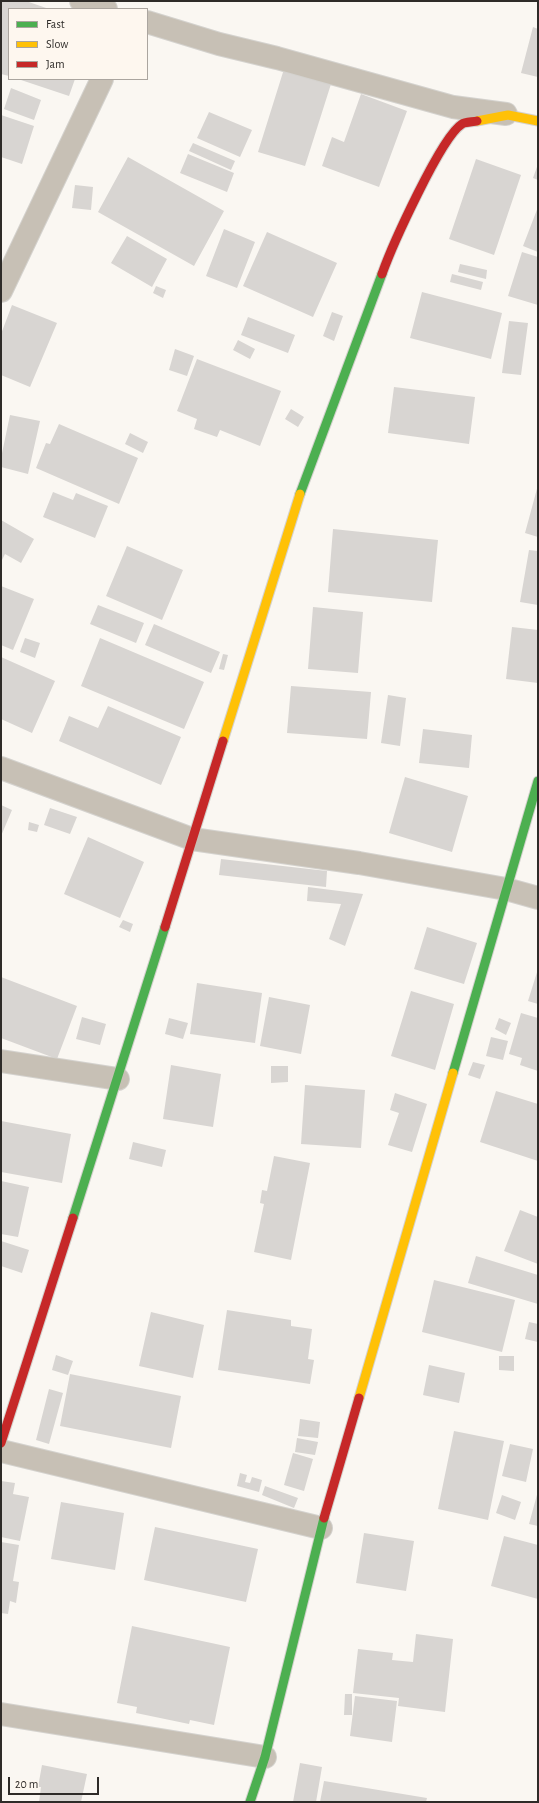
<!DOCTYPE html>
<html>
<head>
<meta charset="utf-8">
<style>
	body { margin:0 }
	#map { position:relative; width:539px; height:1803px; overflow:hidden; background:#faf7f2; font-family:"Alegreya Sans",sans-serif }
	canvas { display:block }
	.frame { position:absolute; inset:0; border:2px solid #2e2b28; pointer-events:none }
	.legend { position:absolute; left:8px; top:8px; width:140px; height:72px; box-sizing:border-box; background:#fef7ef; border:1px solid #aba59f; margin:0; padding:5px 7px; list-style:none; font-size:12px; color:#2e2b28 }
	.legend li { display:flex; align-items:center; gap:8px; height:20px }
	.legend b { width:20px; border:1px solid #aba59f }
	.scale { position:absolute; left:8px; top:1777px; width:91px; height:18px; box-sizing:border-box; border:2px solid #2e2b28; border-top:0; padding-left:5px; font-size:12px; line-height:14px; white-space:nowrap; color:#2e2b28; -webkit-text-stroke:3px #fef7ef; paint-order:stroke }
</style>
</head>
<body>
<div id="map">
<canvas width="539" height="1803"></canvas>
<div class="frame"></div>
<ul class="legend">
<li><b style="height:5px;background:#4caf50"></b>Fast</li>
<li><b style="height:5px;background:#ffc107"></b>Slow</li>
<li><b style="height:5px;background:#c62828"></b>Jam</li>
</ul>
<div class="scale">20 m</div>
</div>
<script>
const ctx = document.querySelector('canvas').getContext('2d');
ctx.lineJoin = 'round';
function paint(path, color) { ctx.fillStyle = color; ctx.fill(path, 'evenodd'); }
function trace(path, color, width, dash) { ctx.strokeStyle = color; ctx.lineWidth = width; ctx.lineCap = dash ? 'butt' : 'round'; ctx.setLineDash(dash || []); ctx.stroke(path); }
paint(new Path2D(`
	M1,1H26L49,9H9V76L1,74Z
	M533,27L538,29V77L521,73Z
	M284,69L331,84L305,166L258,152Z
	M18,79H75L69,96Z
	M11,88L41,100L34,120L4,109Z
	M361,94L407,111L379,187L322,166L332,137L344,142Z
	M209,112L252,130L240,157L197,138Z
	M1,115L34,126L22,164L1,157Z
	M193,143L235,161L231,170L189,151Z
	M188,154L234,173L227,192L180,173Z
	M128,157L224,211L194,266L98,212Z
	M476,159L521,175L494,255L449,239Z
	M538,164V180L533,178Z
	M75,185L93,187L91,210L72,208Z
	M538,207V252L523,246Z
	M224,229L255,242L237,288L206,276Z
	M267,232L337,263L313,317L243,286Z
	M127,236L167,259L152,287L111,263Z
	M522,252L538,257V305L508,296Z
	M460,264L487,270L486,279L458,272Z
	M452,274L483,282L481,290L450,282Z
	M156,286L166,290L163,298L153,293Z
	M422,292L502,313L491,359L410,338Z
	M12,305L57,323L30,387L1,375V334Z
	M332,312L343,316L334,341L323,336Z
	M248,317L295,335L288,353L241,335Z
	M509,321L528,323L521,375L502,373Z
	M238,340L255,349L250,359L233,350Z
	M175,349L194,356L187,376L169,370Z
	M197,359L281,391L260,446L220,430L217,437L194,429L197,419L177,411Z
	M394,387L475,397L469,444L388,433Z
	M291,409L304,417L298,427L285,419Z
	M10,415L40,421L28,474L1,467V458Z
	M59,424L138,458L119,504L36,468L46,443L50,444Z
	M130,433L148,442L143,453L125,444Z
	M538,485V537L525,533Z
	M53,492L73,500L76,493L108,506L95,538L43,517Z
	M1,520L34,539L21,563L5,554L1,562Z
	M333,529L438,540L432,602L328,592Z
	M127,546L183,570L162,620L106,596Z
	M529,550L538,551V605L520,602Z
	M1,586L34,599L13,650L1,645Z
	M98,605L144,623L136,643L90,624Z
	M313,607L363,612L358,673L308,669Z
	M154,624L220,652L211,673L145,645Z
	M512,627L538,630V683L506,679Z
	M25,638L40,643L35,658L20,652Z
	M100,638L204,682L184,729L81,686Z
	M223,654L228,655L224,670L219,669Z
	M1,657L55,681L32,733L1,719Z
	M291,686L371,692L367,739L287,733Z
	M388,695L406,698L400,746L381,743Z
	M108,706L181,737L161,785L59,741L69,716L98,728Z
	M423,729L472,735L469,768L419,763Z
	M405,777L468,796L452,852L389,833Z
	M1,805L12,810L1,836Z
	M50,808L77,817L70,834L44,825Z
	M29,822L39,825L37,832L28,830Z
	M88,837L144,862L120,918L64,894Z
	M221,859L327,871L326,887L219,875Z
	M308,887L363,894L345,946L329,939L341,904L307,901Z
	M123,920L133,924L130,932L119,927Z
	M427,927L477,943L464,984L414,969Z
	M538,969V1004L528,1001Z
	M1,977L77,1006L57,1059L1,1038Z
	M197,983L262,993L255,1043L190,1034Z
	M411,991L454,1004L435,1070L391,1056Z
	M269,997L310,1005L301,1054L260,1046Z
	M521,1013L538,1018V1071L520,1065L522,1058L509,1054Z
	M82,1017L106,1024L100,1045L76,1039Z
	M169,1018L188,1023L183,1039L165,1034Z
	M499,1018L511,1023L506,1035L495,1029Z
	M491,1037L508,1041L503,1060L486,1056Z
	M473,1062L485,1065L480,1079L468,1075Z
	M171,1065L221,1074L213,1127L163,1119Z
	M271,1066H288V1082L271,1083Z
	M305,1085L365,1090L361,1148L301,1144Z
	M496,1091L538,1104V1161L480,1142Z
	M395,1093L427,1104L412,1152L388,1145L399,1113L390,1110Z
	M1,1121L71,1134L62,1183L1,1172Z
	M133,1142L166,1150L162,1167L129,1159Z
	M274,1156L310,1163L291,1260L254,1252L264,1204L260,1203L262,1190L267,1191Z
	M1,1181L29,1187L18,1237L1,1234Z
	M520,1210L538,1217V1264L504,1251Z
	M1,1241L29,1250L22,1273L1,1266Z
	M476,1256L538,1275V1304L468,1283Z
	M434,1280L515,1300L502,1352L422,1332Z
	M227,1310L291,1320V1326L312,1329L308,1359L314,1360L310,1384L218,1370Z
	M151,1312L204,1325L193,1378L139,1366Z
	M529,1322L538,1324V1342L525,1339Z
	M56,1355L73,1361L68,1375L52,1370Z
	M499,1356H514V1371L499,1370Z
	M429,1365L465,1373L459,1403L423,1395Z
	M70,1374L181,1396L171,1448L60,1426Z
	M49,1389L63,1393L49,1444L36,1440Z
	M300,1419L320,1422L318,1438L298,1436Z
	M454,1431L504,1441L488,1520L438,1509Z
	M297,1438L318,1442L315,1455L295,1452Z
	M510,1444L533,1449L526,1482L502,1476Z
	M293,1453L313,1459L304,1491L284,1485Z
	M240,1473L247,1475L245,1482L250,1483L252,1477L262,1480L259,1492L237,1486Z
	M1,1481L15,1483L13,1494L29,1497L20,1541L1,1537Z
	M265,1486L298,1498L294,1508L262,1495Z
	M538,1491V1526L529,1524Z
	M502,1495L521,1502L515,1520L496,1513Z
	M61,1502L124,1513L115,1570L51,1559Z
	M155,1527L258,1549L246,1602L144,1580Z
	M364,1533L414,1541L406,1591L356,1583Z
	M504,1536L538,1545V1599L491,1586Z
	M1,1542L19,1545L13,1581L19,1582L16,1603L10,1601L8,1614L1,1613Z
	M132,1626L230,1647L214,1725L190,1720L189,1724L136,1713L137,1707L117,1703Z
	M416,1634L453,1639L445,1712L398,1706L399,1698L353,1693L358,1649L393,1653L392,1660L413,1662Z
	M345,1694H352V1715H344Z
	M355,1696L397,1701L392,1742L350,1736Z
	M300,1763L322,1767L316,1802H293Z
	M42,1765L87,1774L81,1802H39L41,1787H38Z
	M324,1781L427,1798L426,1802H320Z`), '#d8d5d2');
const street = new Path2D(`
	M81,1L106,9
	M147,22L219,44L277,58L453,107L506,114
	M1,291L102,79
	M1,768L192,839L359,863L506,889L538,898
	M1,1061L118,1079
	M1,1451L321,1528
	M1,1714L265,1757`);
const fast = new Path2D(`
	M300,494L382,274
	M453,1073L538,781
	M73,1218L165,927
	M250,1802L265,1757L324,1518`);
const slow = new Path2D(`
	M477,121L508,115L538,121
	M223,741L300,494
	M359,1398L453,1073`);
const jam = new Path2D(`
	M382,274C392,246 441,137 462,124C465,122 473,122 477,121
	M165,927L223,741
	M1,1443L73,1218
	M324,1518L359,1398`);
trace(street, '#d4d2ce', 24);
trace(fast, '#d4d2ce', 11);
trace(slow, '#d4d2ce', 11);
trace(jam, '#d4d2ce', 11);
trace(street, '#c7c0b5', 22);
trace(fast, '#4caf50', 9);
trace(slow, '#ffc107', 9);
trace(jam, '#c62828', 9);
</script>
</body>
</html>
